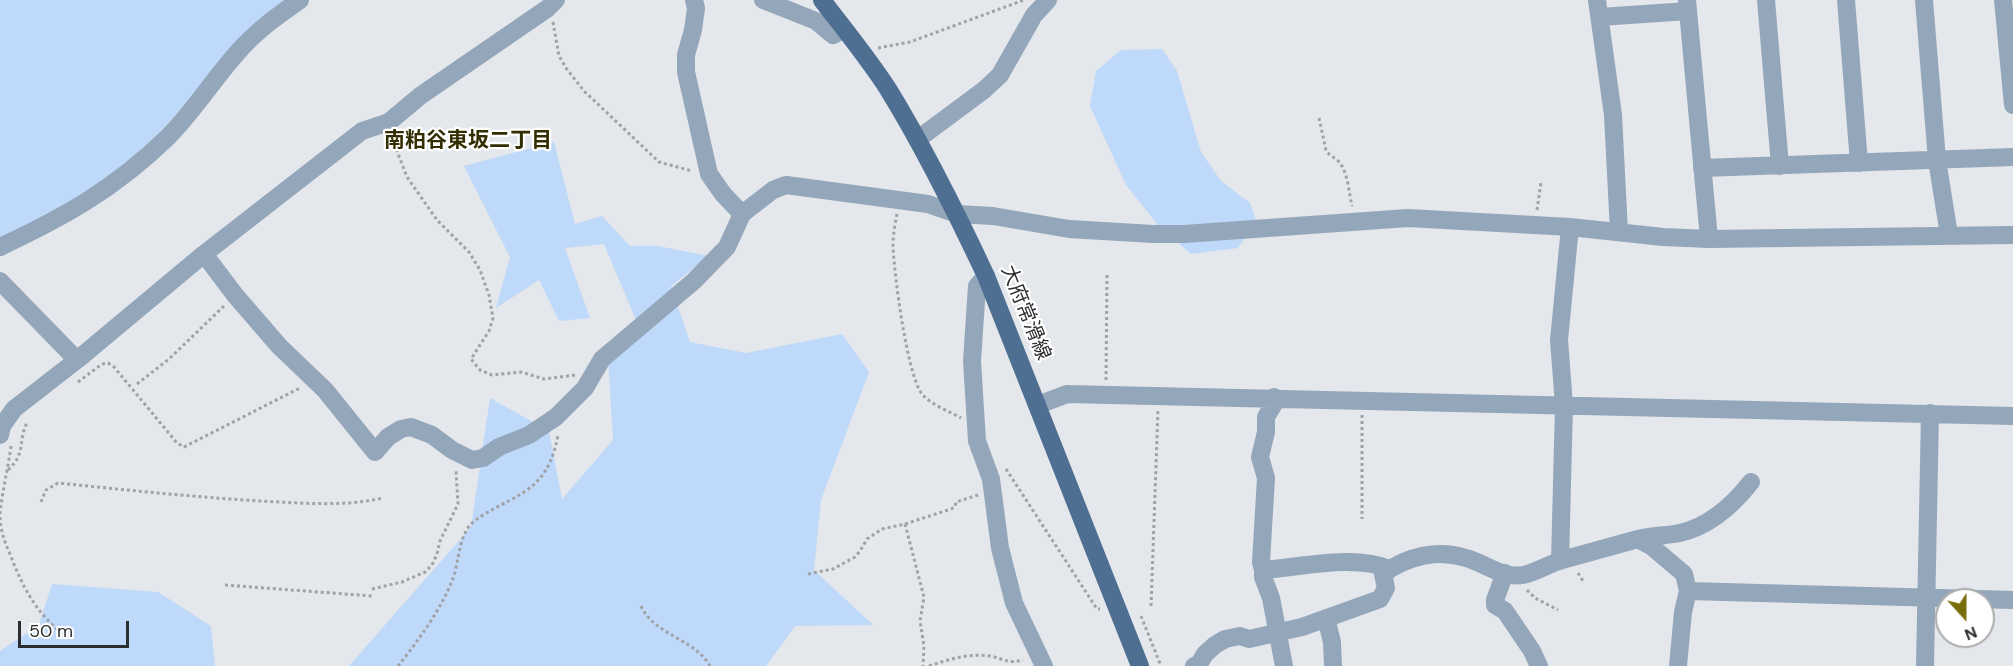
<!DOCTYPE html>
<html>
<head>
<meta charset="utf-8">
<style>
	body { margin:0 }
	#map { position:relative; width:2013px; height:666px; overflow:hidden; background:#e4e7eb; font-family:"DM Sans",sans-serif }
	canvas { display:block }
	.north { position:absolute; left:1935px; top:588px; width:60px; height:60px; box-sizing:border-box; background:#fff; border:2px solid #ababab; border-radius:50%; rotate:159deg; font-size:16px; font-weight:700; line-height:24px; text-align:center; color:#2c2d2e }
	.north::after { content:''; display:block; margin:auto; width:21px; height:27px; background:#796d0a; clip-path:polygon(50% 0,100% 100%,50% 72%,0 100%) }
	.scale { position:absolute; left:18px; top:621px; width:111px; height:27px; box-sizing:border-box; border:3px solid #2c2d2e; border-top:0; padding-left:8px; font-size:18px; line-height:21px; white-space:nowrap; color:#2c2d2e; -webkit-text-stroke:4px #fff; paint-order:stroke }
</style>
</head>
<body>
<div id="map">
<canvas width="2013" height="666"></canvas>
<div class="north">N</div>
<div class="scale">50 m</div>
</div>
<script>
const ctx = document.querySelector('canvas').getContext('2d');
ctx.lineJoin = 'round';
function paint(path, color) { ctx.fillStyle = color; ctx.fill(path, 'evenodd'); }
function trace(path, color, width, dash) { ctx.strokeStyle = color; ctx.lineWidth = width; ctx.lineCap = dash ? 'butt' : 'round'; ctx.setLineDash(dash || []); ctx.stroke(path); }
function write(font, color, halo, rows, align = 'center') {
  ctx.font = font + ' "DM Sans","Noto Sans JP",sans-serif'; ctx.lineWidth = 4.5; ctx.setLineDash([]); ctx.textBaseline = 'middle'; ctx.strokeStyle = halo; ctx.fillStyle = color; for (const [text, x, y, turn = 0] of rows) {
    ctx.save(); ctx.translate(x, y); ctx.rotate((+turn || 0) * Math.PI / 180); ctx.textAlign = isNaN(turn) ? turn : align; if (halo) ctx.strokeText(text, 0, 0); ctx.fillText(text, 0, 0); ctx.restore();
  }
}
paint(new Path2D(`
	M0,0H285L251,27L139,157L74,205L0,241Z
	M1162,49L1177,71L1201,152L1221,181L1250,203L1256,221L1238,248L1191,254L1158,225L1126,185L1090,106L1096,71L1121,50Z
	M554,142L575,224L602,216L630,246H658L709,256L671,286L690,342L746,353L842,334L869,372L821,500L814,570L873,625L795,626L766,666H349L471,527L490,398L549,431L562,499L613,440L608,357L641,332L604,244L565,248L590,318L559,321L539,280L496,308L510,257L464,166Z
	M52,584L158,592L211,626L215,666H0V651L39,625Z`), '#bed9f9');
trace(new Path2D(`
	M553,22L559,56L566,68L584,91L659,162L692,171
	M878,48L910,42L1024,0
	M1319,118L1326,150C1329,156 1335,157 1340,163C1348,174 1349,193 1352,206
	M392,138L407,177L437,220L469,252L480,270L489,295L493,318L489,331L471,359L480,370L492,375L521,372L544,379L575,375
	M1537,210L1541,182
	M897,214C895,224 893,235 893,246C894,273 907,375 922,394C931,405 949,411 961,418
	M1106,380L1107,274
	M78,382L102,364L108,363L114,367L177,443L184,447L300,388
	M137,384L169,359L225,305
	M1362,415V519
	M11,446C8,469 2,492 0,514C0,529 4,541 10,554C22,586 36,613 63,634
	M1006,469L1097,609H1100
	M8,470C27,453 17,440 28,421
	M41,502L46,490L58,483C126,490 193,497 260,501C301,503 343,507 383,498
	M905,524L924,597L920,621L924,646L923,666
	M1578,573L1583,581
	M808,574L833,569L855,557L860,551L867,539L882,529L905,524L951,509L955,507L956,502L978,495
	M225,585L372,596
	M372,589L402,582L425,572L432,565L437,554L440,541L458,504L456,471
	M1527,590L1535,598L1558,610
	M641,606C654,635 695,639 710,666
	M1151,606L1158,410
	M1141,616L1161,666
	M398,666C418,641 440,611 452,581C459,564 458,540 470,525C477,518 488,512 497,507C533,489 550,478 558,435
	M929,666C950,659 969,653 990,656C1005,659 1007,664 1023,660`), '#a0a2a5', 3, [3, 3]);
trace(new Path2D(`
	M694,0L696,8L693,30L686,55V72L709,174L723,194L742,214
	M763,0L816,21L833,35L844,29
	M1597,0L1613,115L1619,232
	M1687,0L1709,239
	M1766,0L1780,166
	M1846,0L1859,163
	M1924,0L1937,160L1949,235
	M2003,0L2013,105
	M1600,17L1688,11
	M918,139L984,90L1000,75L1034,15L1048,0
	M1702,168L2013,157
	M0,247C66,216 114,189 167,138C193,112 213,80 237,53C255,32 277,16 300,0
	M204,254L235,295L279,346L325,390L375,452L388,437L401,429L411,427L432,435L452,450L472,460L483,458L499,447L529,435L556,417L585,388L602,359L694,281L727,247L742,214L773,190L786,185L928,204L957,214L993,216L1069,229L1153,234H1184L1408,218L1570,227L1663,237L1709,239L2013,235
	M986,276L977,286L972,361L977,441L991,479L1000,548L1014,603L1044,666
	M0,281L77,360
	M1274,397L1275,402L1266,417V432L1260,457L1266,478L1261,562L1263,570C1303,567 1353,554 1390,569
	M1038,405L1067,394L2013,416
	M0,435L2,426L14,409L77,360L204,254L362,131L389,122L420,96L548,8L556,0
	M1638,539C1652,535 1666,536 1680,533C1710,526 1733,505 1751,482
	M1560,561L1564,405L1559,340L1570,227
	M1263,570V577L1271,598L1284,666
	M1505,573L1495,600V605L1505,611L1532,651L1539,666
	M1688,591L2013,600
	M1326,618L1332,642L1333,666
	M1194,666L1199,664L1205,654L1215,645L1225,639L1240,636L1249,639L1302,627L1380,599L1386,588L1383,574C1407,556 1437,549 1466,558C1485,563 1503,579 1523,575C1537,572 1549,564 1562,560C1587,553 1613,546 1638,539L1651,546L1684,574L1688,591L1683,612L1678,666
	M1925,666L1930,413`), '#94a6ba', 18);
trace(new Path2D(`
	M822,0C844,29 868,58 888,89C925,149 956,212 986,276L1140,666`), '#4e6e92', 18);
write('20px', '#2c2d2e', '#fff', [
	["大府常滑線",1025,313,68]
]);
write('bold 21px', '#332d02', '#fff', [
	["南粕谷東坂二丁目",468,141]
]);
</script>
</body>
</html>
